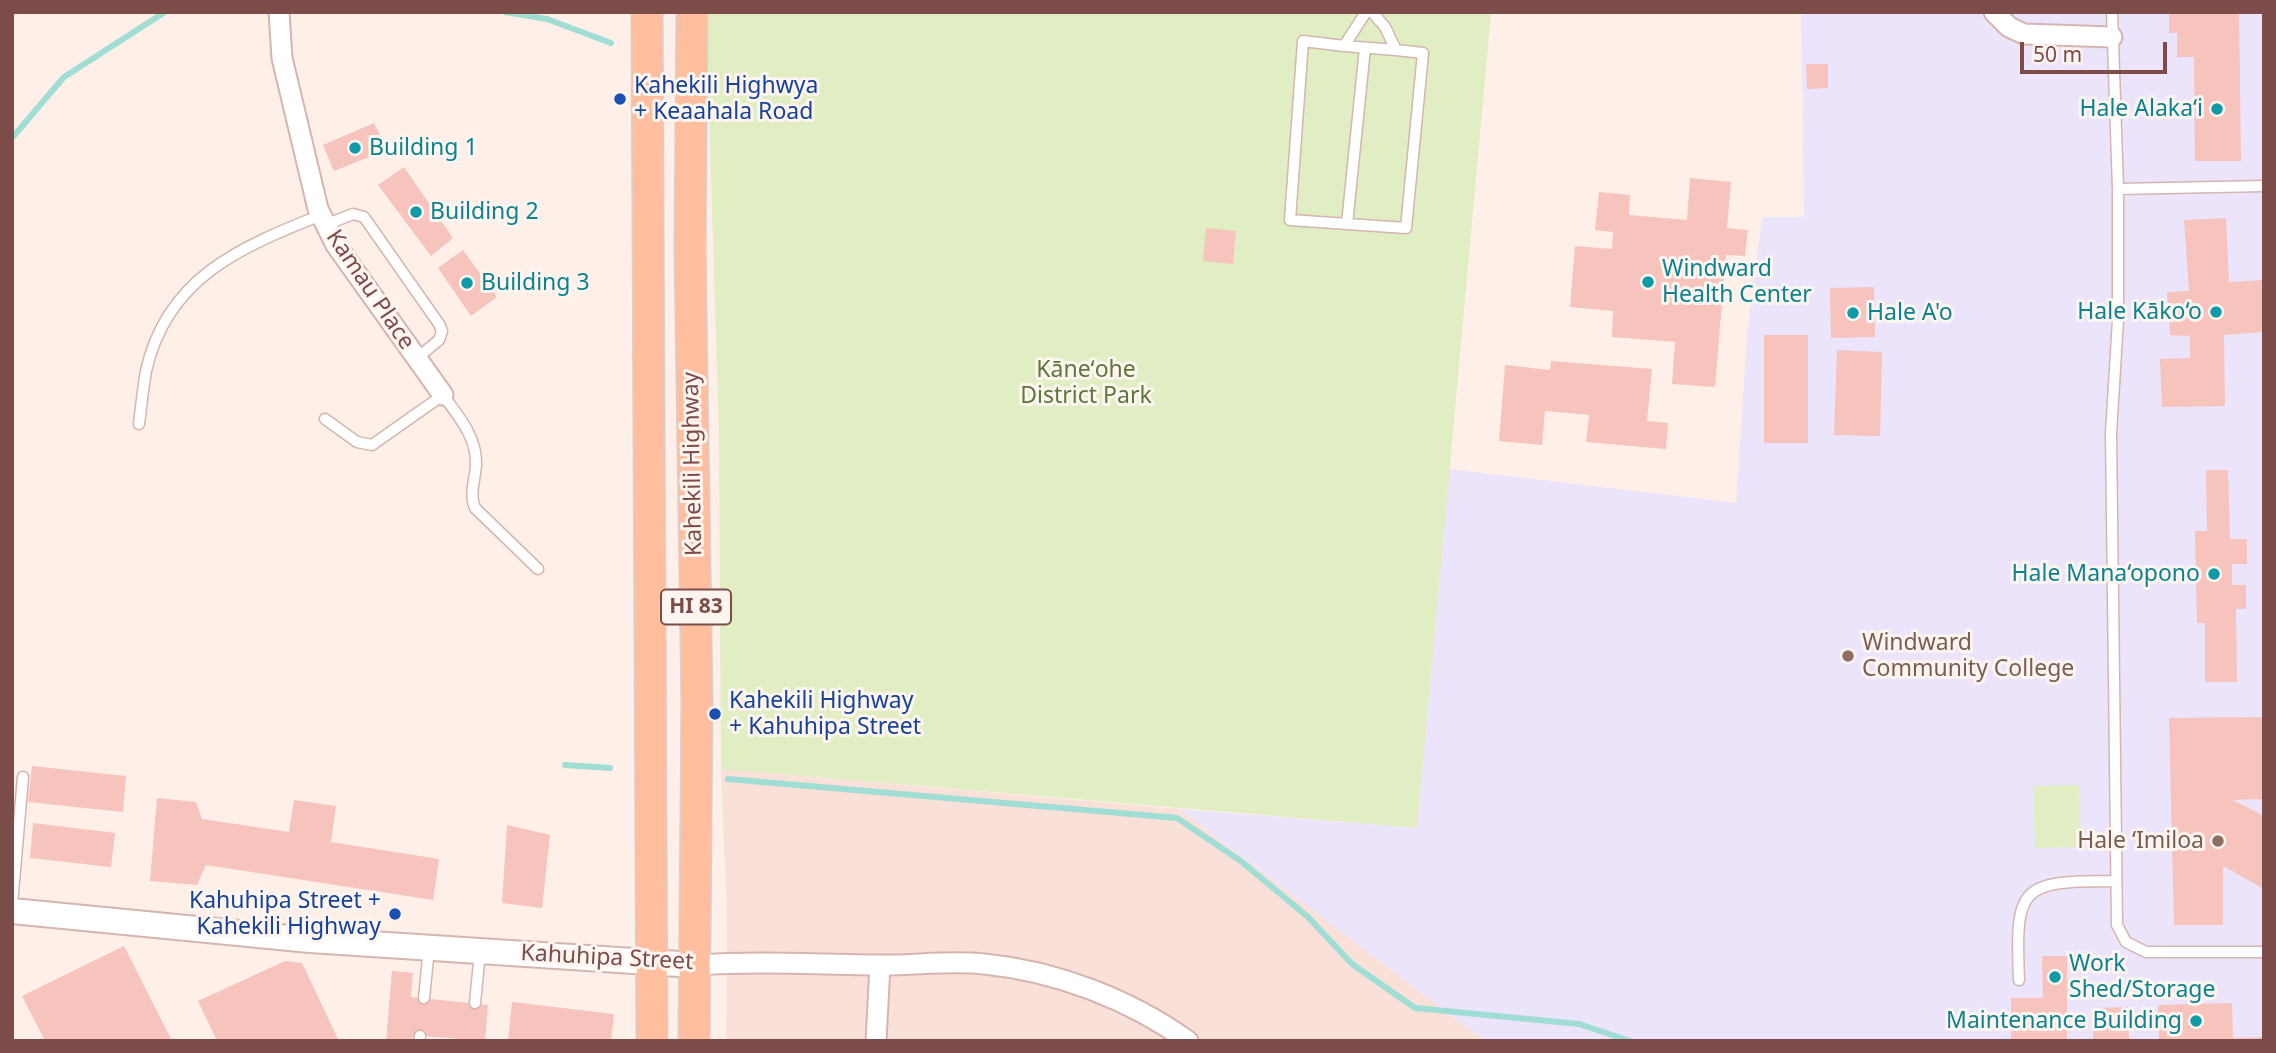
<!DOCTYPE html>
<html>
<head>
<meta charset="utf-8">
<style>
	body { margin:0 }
	#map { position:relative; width:2276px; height:1053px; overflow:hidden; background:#feefe8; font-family:"Noto Sans",sans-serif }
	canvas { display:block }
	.frame { position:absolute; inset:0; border:14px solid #7c4c49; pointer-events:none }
	.scale { position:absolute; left:2020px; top:42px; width:147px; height:32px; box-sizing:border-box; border:4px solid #7c4c49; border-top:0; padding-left:9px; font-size:21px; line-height:24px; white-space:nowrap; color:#7c4c49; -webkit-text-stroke:5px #fff5f0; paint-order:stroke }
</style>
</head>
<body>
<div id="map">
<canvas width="2276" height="1053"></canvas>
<div class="frame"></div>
<div class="scale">50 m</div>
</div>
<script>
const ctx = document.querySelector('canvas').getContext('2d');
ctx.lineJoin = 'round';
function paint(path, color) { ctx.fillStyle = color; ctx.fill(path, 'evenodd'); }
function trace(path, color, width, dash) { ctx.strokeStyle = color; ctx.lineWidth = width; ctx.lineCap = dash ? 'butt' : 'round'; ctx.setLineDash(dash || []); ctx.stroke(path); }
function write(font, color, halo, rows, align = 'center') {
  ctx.font = font + ' "Noto Sans",sans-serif'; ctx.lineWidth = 6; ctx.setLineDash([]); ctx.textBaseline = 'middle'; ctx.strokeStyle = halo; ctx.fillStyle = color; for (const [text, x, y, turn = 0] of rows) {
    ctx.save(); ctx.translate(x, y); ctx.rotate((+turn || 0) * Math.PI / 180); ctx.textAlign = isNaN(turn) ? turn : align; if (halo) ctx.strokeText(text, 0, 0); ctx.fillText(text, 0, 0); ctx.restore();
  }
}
paint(new Path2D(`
	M721,769L1179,809L1485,1041H726L727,916Z`), '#f9e1d9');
paint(new Path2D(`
	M1801,12H2264V1041H1485L1179,809L1417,828L1449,469L1736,503L1747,335L1762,217H1804Z`), '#ece4fb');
paint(new Path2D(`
	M706,12H1491L1417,828L721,769L719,437Z
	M2079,785L2081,847L2035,848L2033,786Z`), '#e1eec4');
trace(new Path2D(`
	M505,12L547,19L611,43
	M12,138L64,77L165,12
	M565,765L610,768
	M728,779L1177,818L1242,862L1308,917L1352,964L1415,1008L1579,1024L1630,1041`), '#9fddd5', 6);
paint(new Path2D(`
	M2169,12H2239L2241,161H2195L2194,57H2177V33H2169Z
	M1806,64H1828V88L1807,89Z
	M374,123L387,150L334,171L323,145Z
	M404,167L453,238L431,256L378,185Z
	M1690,178L1731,182L1727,228L1748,230L1745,256L1726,255L1715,387L1672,384L1675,342L1612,337L1613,311L1570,307L1575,246L1612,249L1613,232L1595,230L1599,192L1630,195L1629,215L1687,220Z
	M2226,218L2229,282L2264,280V332L2224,335L2225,406L2162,407L2160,359L2190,358V336L2170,335L2167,292L2189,291L2184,220Z
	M1206,228L1236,231L1233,264L1203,261Z
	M463,250L497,297L471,316L438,268Z
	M1874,287L1875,337L1831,338L1830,288Z
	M1764,335H1808V443H1764Z
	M1837,350L1882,352L1880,436L1834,435Z
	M1551,361L1652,369L1647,421L1668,423L1666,449L1586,442L1589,415L1545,411L1542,445L1499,441L1505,365L1550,370Z
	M2206,470H2228L2230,539H2247V564H2232V585H2246V609H2236L2237,682H2205V623H2197L2195,531H2207Z
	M2264,717V799L2233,800L2264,816V889L2223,866V925H2174L2169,718Z
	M32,766L126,776L123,812L28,802Z
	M157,798L196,802L202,819L289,832L294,800L336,806L331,842L439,859L433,900L206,865L197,885L150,881Z
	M33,823L115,833L111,867L30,858Z
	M507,825L550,835L542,908L502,903Z
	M124,946L172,1041H45L22,996Z
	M2042,956H2067V1041H2011V998H2043Z
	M285,961L302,963L339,1041H217L198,1001Z
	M392,971L413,973L411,997L488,1005L485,1041L413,1035L412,1041H386Z
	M512,1002L614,1014L611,1041H508Z
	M2232,1003L2233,1038L2264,1037V1041H2159L2158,1005Z
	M2128,1007L2129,1041H2093V1008Z`), '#f6c3bd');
const service = new Path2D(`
	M1366,12L1344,46L1303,41L1290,220L1406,228L1423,53L1396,50L1385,27L1372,12
	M2112,12L2118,189V320L2111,433L2117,925L2126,942L2146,952H2264
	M1344,46L1396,50
	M2118,189L2264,186
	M1347,224L1365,48
	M325,225L353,214L364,217L439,324L442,331L439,340L417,358
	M325,419L357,442L372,445L443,395C459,417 477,437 476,465C475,480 469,494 475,508L538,569
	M139,424C141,407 143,389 146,371C167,277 241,247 321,215
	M12,905L23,777
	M2019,980C2015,886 2020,881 2114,881
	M424,998L429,948
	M475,1003L480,952
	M419,1041L420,1036`);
const minor = new Path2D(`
	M279,12L282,58L318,209L336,245L443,395
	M1994,12L2009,27L2024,34L2112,37
	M695,965C756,961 816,964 877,965C912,966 949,960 984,964C1056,971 1129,999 1188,1041
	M876,1041L880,965`);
const tertiary = new Path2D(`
	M12,911L310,940L695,965`);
const primary = new Path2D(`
	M647,12L652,1041
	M692,12L690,249L697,703L694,1041`);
trace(service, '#d5b5af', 13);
trace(minor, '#d5b5af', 23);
trace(tertiary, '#d5b5af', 28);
trace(primary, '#dacdcc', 33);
trace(service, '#fff', 10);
trace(minor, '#fff', 19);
trace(tertiary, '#fff', 24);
trace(primary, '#ffbf9e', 30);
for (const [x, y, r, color] of [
	[620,99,7,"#1a4fb4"],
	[2217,109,7,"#0f9aa8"],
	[355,148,7,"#0f9aa8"],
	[416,212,7,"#0f9aa8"],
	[1648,282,7,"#0f9aa8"],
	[467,283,7,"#0f9aa8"],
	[2216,312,7,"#0f9aa8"],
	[1853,313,7,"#0f9aa8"],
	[2214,574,7,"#0f9aa8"],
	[1848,656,7,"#8d6e63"],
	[715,714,7,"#1a4fb4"],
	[2218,841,7,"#8d6e63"],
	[395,914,7,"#1a4fb4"],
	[2055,977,7,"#0f9aa8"],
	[2196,1021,7,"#0f9aa8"]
]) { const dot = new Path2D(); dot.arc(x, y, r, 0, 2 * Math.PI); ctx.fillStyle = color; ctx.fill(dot); trace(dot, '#fff5f0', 2.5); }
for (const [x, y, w] of [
	[696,607,70]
]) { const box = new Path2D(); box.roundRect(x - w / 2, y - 17.5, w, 35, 5); ctx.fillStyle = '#fff5f0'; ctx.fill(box); trace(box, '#7c4c49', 2); }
write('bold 21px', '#7c4c49', null, [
	["HI 83",696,607]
]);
write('23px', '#164399', '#fff5f0', [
	["Kahekili Highwya",634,86],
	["+ Keaahala Road",634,112],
	["Kahekili Highway",729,701],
	["+ Kahuhipa Street",729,727],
	["Kahuhipa Street +",381,901,"right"],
	["Kahekili Highway",381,927,"right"]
], 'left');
write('23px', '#0d838f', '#fff5f0', [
	["Hale Alaka‘i",2203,109,"right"],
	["Building 1",369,148],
	["Building 2",430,212],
	["Windward",1662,269],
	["Health Center",1662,295],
	["Building 3",481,283],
	["Hale Kāko‘o",2202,312,"right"],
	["Hale A'o",1867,313],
	["Hale Mana‘opono",2200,574,"right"],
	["Work",2069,964],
	["Shed/Storage",2069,990],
	["Maintenance Building",2182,1021,"right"]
], 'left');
write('23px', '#7c4c49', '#fff5f0', [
	["Kamau Place",370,290,56],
	["Kahekili Highway",693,464,-91],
	["Kahuhipa Street",607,958,3]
]);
write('23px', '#5d763a', '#fff5f0', [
	["Kāneʻohe",1086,370],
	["District Park",1086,396]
]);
write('23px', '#785e54', '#fff5f0', [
	["Windward",1862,643],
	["Community College",1862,669],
	["Hale ‘Imiloa",2204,841,"right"]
], 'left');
</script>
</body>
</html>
